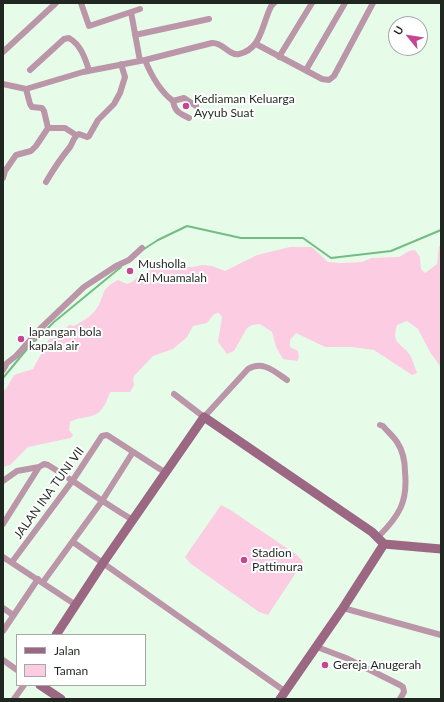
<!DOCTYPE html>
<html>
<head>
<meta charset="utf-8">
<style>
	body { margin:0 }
	#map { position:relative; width:444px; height:702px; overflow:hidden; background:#e6fce9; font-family:Lato,sans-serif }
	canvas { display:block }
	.frame { position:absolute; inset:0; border:4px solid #1f2720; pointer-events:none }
	.legend { position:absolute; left:16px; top:634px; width:130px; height:52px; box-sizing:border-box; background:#fff; border:1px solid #a5a9a6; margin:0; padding:5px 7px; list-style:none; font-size:12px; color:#1f2720 }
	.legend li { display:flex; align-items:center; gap:8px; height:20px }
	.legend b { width:20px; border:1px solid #a5a9a6 }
	.north { position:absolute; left:388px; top:16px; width:40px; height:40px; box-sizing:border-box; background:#fff; border:1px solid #a5a9a6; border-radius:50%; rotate:300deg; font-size:11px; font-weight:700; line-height:16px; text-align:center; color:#1f2720 }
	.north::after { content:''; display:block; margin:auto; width:14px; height:18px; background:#c64692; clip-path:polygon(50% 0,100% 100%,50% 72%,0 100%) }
</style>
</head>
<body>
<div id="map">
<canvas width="444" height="702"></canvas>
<div class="frame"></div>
<ul class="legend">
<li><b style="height:5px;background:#9b6783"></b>Jalan</li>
<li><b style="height:11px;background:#fccce3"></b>Taman</li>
</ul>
<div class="north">U</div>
</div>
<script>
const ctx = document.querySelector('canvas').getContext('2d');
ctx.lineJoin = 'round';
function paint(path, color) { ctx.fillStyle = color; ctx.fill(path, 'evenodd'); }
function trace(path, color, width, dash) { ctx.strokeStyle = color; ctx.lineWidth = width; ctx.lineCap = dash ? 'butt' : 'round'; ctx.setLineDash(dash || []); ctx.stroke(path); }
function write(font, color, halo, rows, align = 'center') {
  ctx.font = font + ' Lato,sans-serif'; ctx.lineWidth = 4; ctx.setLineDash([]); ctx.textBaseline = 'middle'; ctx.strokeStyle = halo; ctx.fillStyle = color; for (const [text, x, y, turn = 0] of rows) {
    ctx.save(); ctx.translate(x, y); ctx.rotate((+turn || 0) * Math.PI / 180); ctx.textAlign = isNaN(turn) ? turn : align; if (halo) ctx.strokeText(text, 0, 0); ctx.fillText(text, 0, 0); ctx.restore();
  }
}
paint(new Path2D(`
	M441,245V369L440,366L430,352L418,329L407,321L397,325C391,345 401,342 410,355C413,361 415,367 417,373L412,375L374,350L352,347H325L296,333L290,340V347L298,351L299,358L297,361L283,359L276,347L272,332L260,324L252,325L247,328L234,351L227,354L218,342L222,317L219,313L214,314L207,323L193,326L187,337L173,349L153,356L134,376L133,379L134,385L130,392H110C108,397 106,404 102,409C95,419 79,416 70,422L69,430L73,435L71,438L28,447L10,465L3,467V391L6,389L14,375L33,369L49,339L58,337L69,325L74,326C83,321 92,316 97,308C106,294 99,290 118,280L127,284L132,282L139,276L160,265L175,263L183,267H192L202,265L212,266L225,271L257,255L290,247H312L328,262L340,263L362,262L371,258L399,257L409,251L415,250L420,257L421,269L425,273L437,264L439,246Z
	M221,505L229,509L297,555L303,562L268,615L259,612L191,564L185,557Z`), '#fccce3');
trace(new Path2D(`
	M144,249L158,240L187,226L241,238H303L331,258L391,251L441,230
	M3,378L27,349L54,322L121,267`), '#73bd84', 2);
trace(new Path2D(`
	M81,3L89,26L131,12L140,61
	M131,12L140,9
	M135,35L209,19
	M256,44L322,79L329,80L334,76L373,3
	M3,52L56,3
	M279,57L312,3
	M145,60C151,75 160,91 173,101L184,98L196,106
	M30,70L64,39L69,38C81,45 85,58 89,70
	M306,70L345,3
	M3,84L26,89L83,72L145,60L212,43C223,42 229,56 239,54C258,50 261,32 267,16C269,11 270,6 274,3
	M173,101C175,112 179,113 189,118
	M48,128H65L76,135
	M3,170L5,171L3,178
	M5,171L16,155L31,151L36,146L48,128L44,111L42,108L32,107L30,104L26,89
	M46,182C53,170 61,158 70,147C73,142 74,136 79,134L87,137L89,136L98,120L114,104L120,93L125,77L121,64
	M3,370L7,363L16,356L41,328L84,287L116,266L129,260L142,248
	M174,394L204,417L248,369C263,360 275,372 287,380
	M39,467L44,464L48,465C77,483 104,503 133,520
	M3,481L17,471L39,467L3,524
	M378,537C399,516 408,502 405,472C405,461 403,451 397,442C393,436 387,431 383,426L380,425
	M73,542L286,692
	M3,557L76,605
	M12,562L73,480L102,436L107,435L166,473
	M43,582L102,501L133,452
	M3,608L13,615
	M343,608L441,635
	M3,631L38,579
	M317,647L346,658L400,685L403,687L404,692L400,699
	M3,660L17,670
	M14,699L24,685`), '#ba96a8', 6);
trace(new Path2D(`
	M56,635L103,563L204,417L372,532L384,544L441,549
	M40,685L61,699
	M280,699L343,608L384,544`), '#9b6783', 9);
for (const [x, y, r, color] of [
	[186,106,4,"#c64692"],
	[130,271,4,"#c64692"],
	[21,339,4,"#c64692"],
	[244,560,4,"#c64692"],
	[325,665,4,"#c64692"]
]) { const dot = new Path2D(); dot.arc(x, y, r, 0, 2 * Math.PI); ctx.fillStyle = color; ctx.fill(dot); trace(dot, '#fff', 1.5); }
write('12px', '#1f2720', '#fff', [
	["Kediaman Keluarga",194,99],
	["Ayyub Suat",194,113],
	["Musholla",138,264],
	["Al Muamalah",138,278],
	["lapangan bola",29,332],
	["kapala air",29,346],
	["Stadion",252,553],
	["Pattimura",252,567],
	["Gereja Anugerah",333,665]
], 'left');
write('12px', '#1f2720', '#fff', [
	["JALAN INA TUNI VII",49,493,-54]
]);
</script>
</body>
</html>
